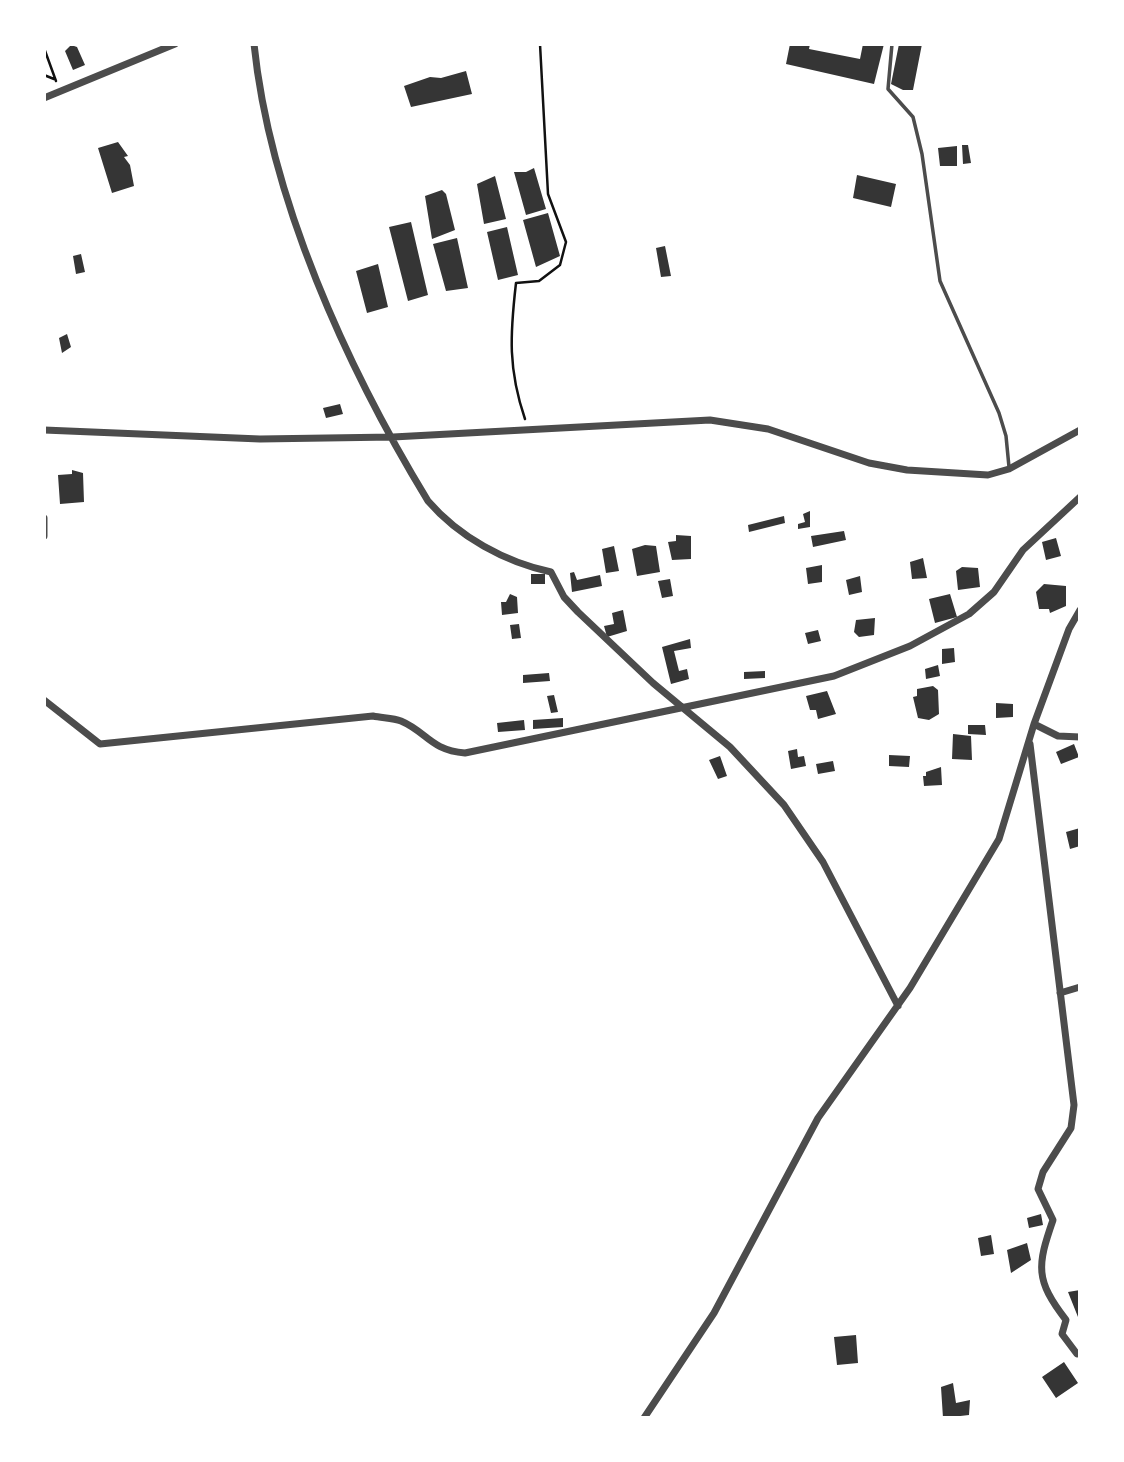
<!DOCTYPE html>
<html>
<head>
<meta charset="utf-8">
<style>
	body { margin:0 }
	#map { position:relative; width:1124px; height:1462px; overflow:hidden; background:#fff; font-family:Ubuntu,sans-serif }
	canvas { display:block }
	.frame { position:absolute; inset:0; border:46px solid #fff; pointer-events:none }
</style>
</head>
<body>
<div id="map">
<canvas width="1124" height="1462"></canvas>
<div class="frame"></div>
</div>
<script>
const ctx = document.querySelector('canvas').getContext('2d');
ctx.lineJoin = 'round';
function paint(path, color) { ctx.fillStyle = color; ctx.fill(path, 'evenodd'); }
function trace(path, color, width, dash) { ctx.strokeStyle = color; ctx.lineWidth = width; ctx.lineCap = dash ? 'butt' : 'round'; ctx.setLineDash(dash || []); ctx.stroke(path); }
paint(new Path2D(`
	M790,44H810L809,49L860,59L863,44H884L874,84L786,64Z
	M899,44H922L913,90H903L891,84Z
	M71,45L77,47L85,65L73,70L65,51Z
	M466,71L472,94L411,107L404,86L430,77L441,78Z
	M118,142L128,156L124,157L130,165L134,186L112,193L98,148Z
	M962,145H968L971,163L963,164Z
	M957,146V166H940L938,148Z
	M534,168L546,209L526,215L514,172H526Z
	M857,175L896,184L891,207L853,198Z
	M495,176L506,219L484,224L477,184Z
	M442,190L446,194L455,230L432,239L425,196Z
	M548,213L560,256L536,267L523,220Z
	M411,222L428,295L408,301L389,227Z
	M507,227L518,275L498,280L487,232Z
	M457,238L468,288L446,291L433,244Z
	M665,246L671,276L661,277L656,248Z
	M81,254L85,272L76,274L73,256Z
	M378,264L388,307L367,313L356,271Z
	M67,334L71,347L62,353L59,338Z
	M340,404L343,414L326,418L323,408Z
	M72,470L83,473L84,502L60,504L58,475L72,474Z
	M810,511V527L798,529V524L805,522L803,514Z
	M784,516L785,523L749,532L748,525Z
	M844,531L846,540L813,547L811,536Z
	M676,535L691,536V559L672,560L668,542L676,541Z
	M1056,538L1061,556L1046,560L1042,542Z
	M645,545L656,546L660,572L637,576L632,549Z
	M614,546L619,571L606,573L602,549Z
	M923,558L927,578L912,579L910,562Z
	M822,565V582L808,584L806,568Z
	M962,567L978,568L980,587L958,590L956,571Z
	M574,572L577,580L600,575L602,586L572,592L570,573Z
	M531,574H545V584H531Z
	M860,576L862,592L849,595L846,580Z
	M670,579L673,596L662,598L658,581Z
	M1044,584L1066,586V606L1050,613L1049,609H1039L1036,592Z
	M510,594L517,597L518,613L502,615L501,602H506Z
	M950,594L957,617L935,623L929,599Z
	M623,610L627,631L607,637L604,626L614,624L612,613Z
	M875,618L874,635L859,637L854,632L856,620Z
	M519,624L521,638L512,639L510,625Z
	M818,630L821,641L808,644L805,633Z
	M690,639L691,648L674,651L679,671L687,669L689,679L671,684L662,647Z
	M954,648L955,662L942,664V649Z
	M938,665L940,676L926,679L925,669Z
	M765,671V678L744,679V672Z
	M549,673L550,681L523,683V675Z
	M933,686L938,690L939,714L929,720L918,718L913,697L917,696V689Z
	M827,691L836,714L818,719L816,710H810L806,696Z
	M554,695L558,712L551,713L547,696Z
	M996,703L1013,704V717L996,718Z
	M563,718V727L533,729V720Z
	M524,720L525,730L498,732L497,723Z
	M968,725H985L986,735L968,734Z
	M953,734L971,736L972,760L952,759Z
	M1074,744L1079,757L1061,764L1056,752Z
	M797,749L798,757L804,756L806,766L791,769L788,751Z
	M889,755L910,756L909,767L889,766Z
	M720,756L727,776L718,779L709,760Z
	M833,761L835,771L818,774L816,764Z
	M941,767L942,785L924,786L923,776H926V772Z
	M1080,828V846L1070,849L1066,832Z
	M1041,1214L1043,1225L1029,1228L1027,1218Z
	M991,1235L994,1254L981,1256L978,1238Z
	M1027,1243L1031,1260L1011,1273L1007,1250Z
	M1080,1290V1322L1068,1292Z
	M856,1335L858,1363L837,1365L834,1337Z
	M1064,1362L1078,1383L1056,1398L1042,1377Z
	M953,1383L956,1403L970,1400L969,1415L943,1418L941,1387Z`), '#353535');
trace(new Path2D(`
	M44,48L56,81
	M44,75L54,79
	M525,419C508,369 510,335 516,283L539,281L560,265L566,242L548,194L540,44`), '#111', 2.5);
trace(new Path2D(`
	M892,44L888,89L913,117L922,154L940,281L999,413L1006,436L1009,467`), '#4c4c4c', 3.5);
trace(new Path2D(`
	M254,44C270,199 347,368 428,501C459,537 505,562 551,572L564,597L578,612L653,683L730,747L784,805L823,862L898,1006
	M44,98L175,44
	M44,430L260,439L393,437L710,420L768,429L869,463L907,470L988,475L1009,469L1080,430
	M44,518V536
	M44,700L100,744L373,716C382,718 393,718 401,721C427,732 430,750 465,753L834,676L910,646L969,614L994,592L1023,550L1080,497
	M1034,724L1058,736L1080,737
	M1030,744L1074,1105L1071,1128L1043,1172L1038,1189L1053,1220C1037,1266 1035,1280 1066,1320L1062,1334L1077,1354L1080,1353
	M1060,993L1080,987
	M644,1418L714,1313L818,1118L910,988L999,839L1034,724L1069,629L1080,610`), '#4c4c4c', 7);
</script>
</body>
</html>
